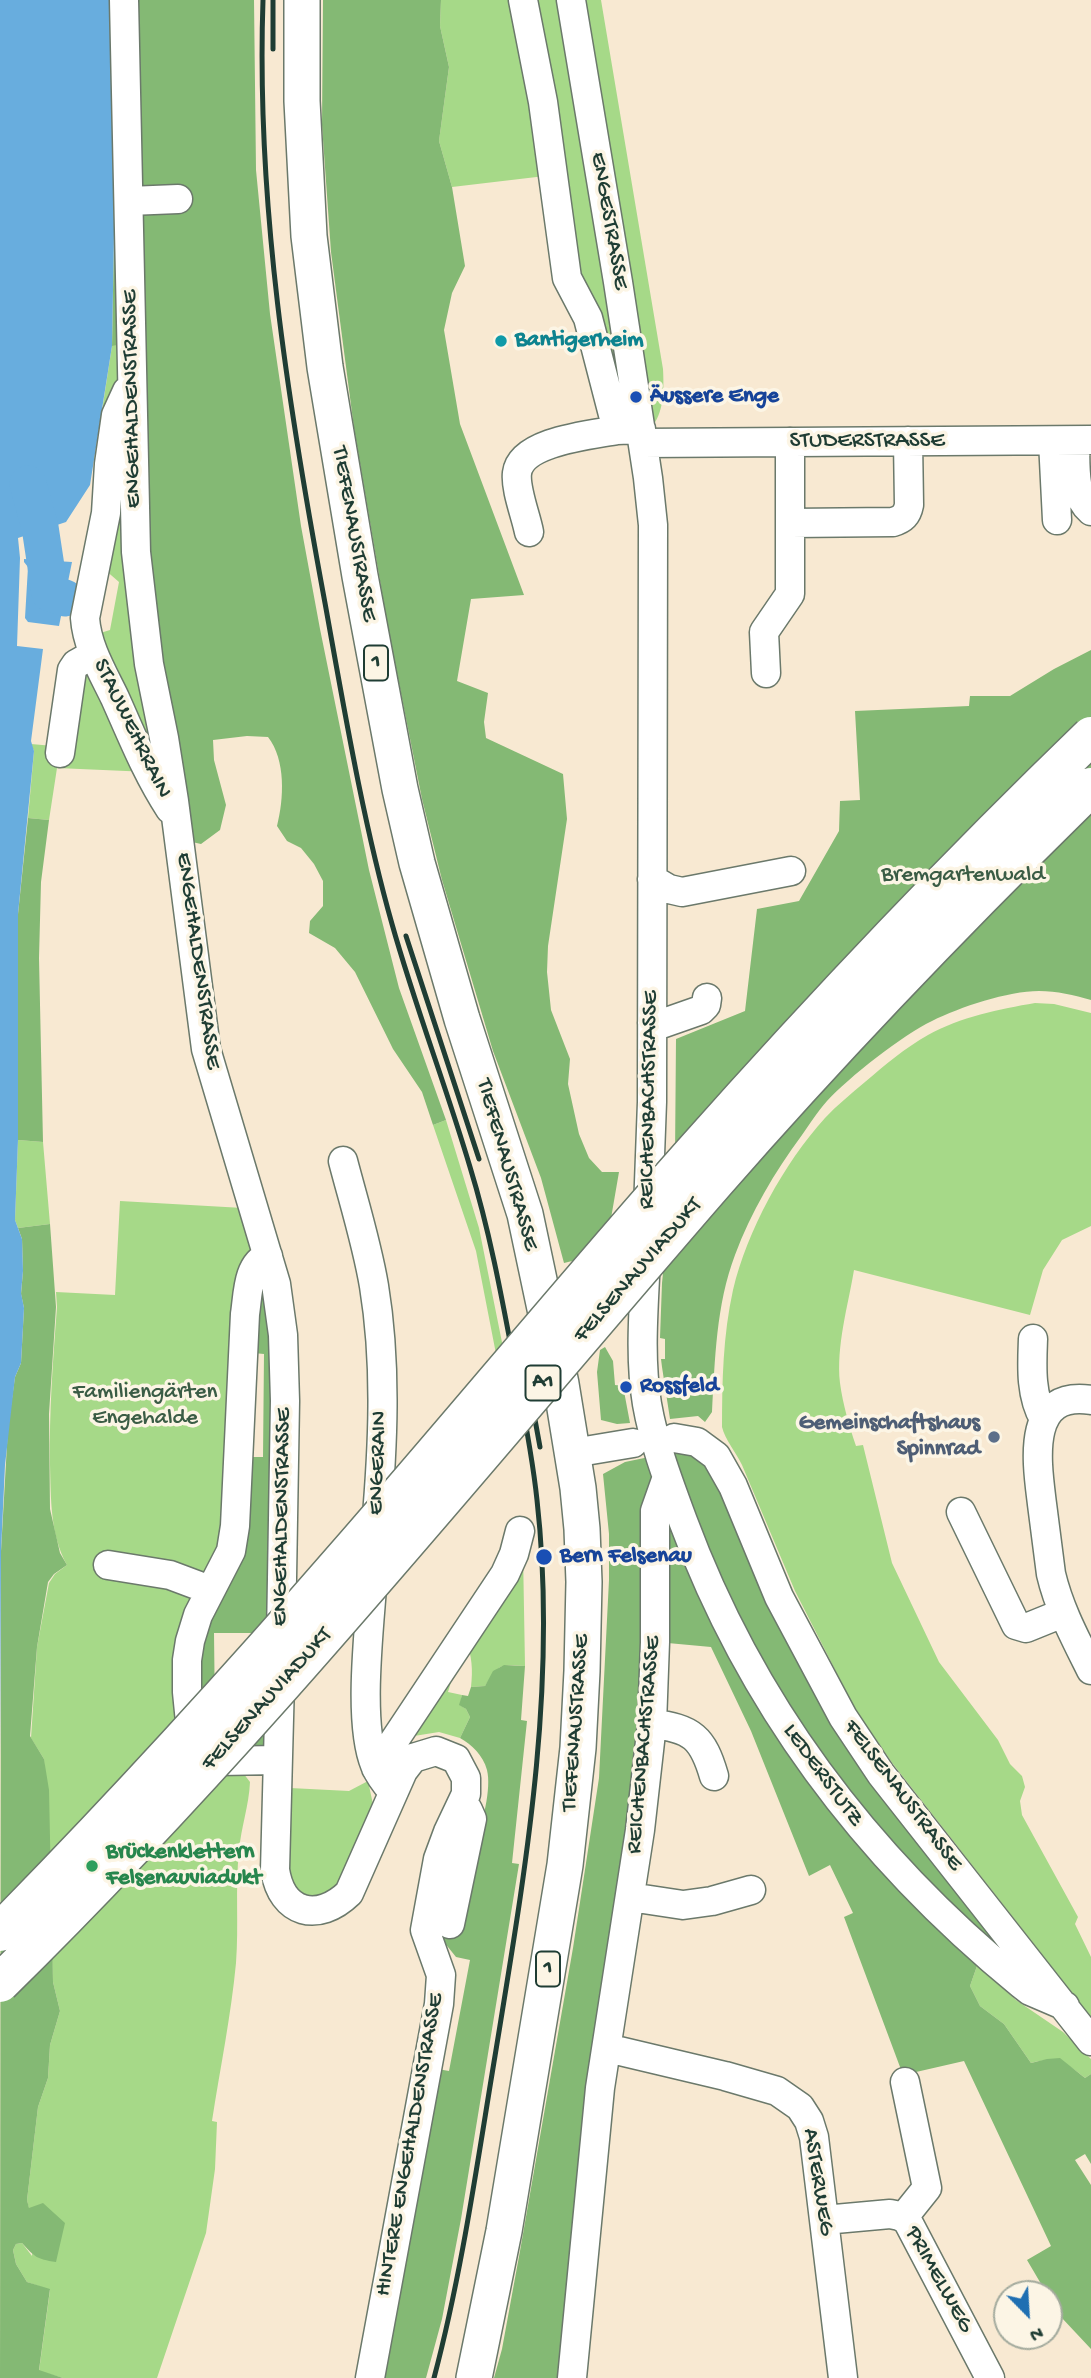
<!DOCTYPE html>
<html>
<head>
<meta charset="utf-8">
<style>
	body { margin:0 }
	#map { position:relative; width:1091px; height:2378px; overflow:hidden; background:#f8e9d2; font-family:"Gochi Hand",sans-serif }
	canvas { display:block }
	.north { position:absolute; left:993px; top:2280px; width:70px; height:70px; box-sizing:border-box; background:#fcf5e5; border:2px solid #a4ab9e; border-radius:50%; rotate:156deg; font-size:19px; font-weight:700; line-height:28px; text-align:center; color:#1f3d34 }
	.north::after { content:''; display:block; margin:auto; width:24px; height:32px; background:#1f6fb2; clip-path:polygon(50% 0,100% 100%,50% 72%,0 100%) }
</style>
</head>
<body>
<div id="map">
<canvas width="1091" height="2378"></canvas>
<div class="north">N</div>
</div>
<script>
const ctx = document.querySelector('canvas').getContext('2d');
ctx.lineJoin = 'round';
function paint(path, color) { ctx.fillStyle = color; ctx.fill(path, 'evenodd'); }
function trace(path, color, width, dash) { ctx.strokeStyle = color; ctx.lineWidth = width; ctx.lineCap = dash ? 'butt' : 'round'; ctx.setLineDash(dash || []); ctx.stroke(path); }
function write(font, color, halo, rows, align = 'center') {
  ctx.font = font + ' "Gochi Hand",sans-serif'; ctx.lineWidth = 7; ctx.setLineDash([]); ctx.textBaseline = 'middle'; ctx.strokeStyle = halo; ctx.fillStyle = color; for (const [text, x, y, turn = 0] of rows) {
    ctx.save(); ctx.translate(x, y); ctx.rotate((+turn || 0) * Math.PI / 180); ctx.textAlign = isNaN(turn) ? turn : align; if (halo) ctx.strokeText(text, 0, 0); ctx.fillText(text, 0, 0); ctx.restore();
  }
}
paint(new Path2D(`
	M441,0H516L545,176L452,187L439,141L449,67L440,26Z
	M530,0H560L619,359L613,360L577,288Z
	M581,0H601L663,369C664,387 664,410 654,424Z
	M131,344L164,738L149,772L57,768L49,820L28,818L34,751L31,744L65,747L97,634L110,630L119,582L104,569L117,464L94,462L112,346Z
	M1035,1003L1054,1004L1091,1013V1226L1062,1240L1043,1270L1030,1315L854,1270C848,1306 836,1346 840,1383C843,1405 849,1425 856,1446L863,1445L892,1563L939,1662L998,1740L1010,1764L1022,1776L1025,1787L1020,1801L1022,1815L1078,1917L1075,1924L1091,1957V2017L893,1764L855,1709L795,1591L742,1465C736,1452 725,1440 722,1427C722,1381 723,1335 733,1290C747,1231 784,1163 825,1118C837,1105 851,1094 865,1082C885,1065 905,1048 928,1035C960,1017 1000,1009 1035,1003Z
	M446,1120L479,1228L511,1387L504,1395L476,1251L433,1125Z
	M18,1140L43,1142L50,1224L18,1228L15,1220Z
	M120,1201L243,1208L267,1256L234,1526L198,1615L240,1769L250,1782C249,1806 241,1827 239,1851C235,1888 239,1925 236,1963C231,2016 220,2069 212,2121L217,2122L215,2169L206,2233L157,2378H63L39,2371L50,2290L27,2282L16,2264L13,2250L16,2244L22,2243L32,2256L36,2207L29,2209L27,2200L38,2107L48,2078L50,2045L60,2011L53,1982L44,1759L31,1738L37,1647L49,1583L55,1574L67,1565C50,1534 51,1499 50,1465C49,1412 53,1360 57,1307L56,1292L115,1295Z
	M523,1552L525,1666C496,1664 500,1665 485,1686L471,1687C473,1670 472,1656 466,1640Z
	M454,1672L448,1692L462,1695L460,1705L466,1709L470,1717L460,1738L439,1732L414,1736Z
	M368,1781L374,1809L348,1879L321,1899L299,1895L284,1863L290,1788L349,1791Z
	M977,1966L1016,2000L1063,2032L1091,2059V2074L1085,2078C1067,2063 1055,2056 1031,2063L1004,2024L980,2006L970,1986Z`), '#a6d988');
paint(new Path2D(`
	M109,0H254L256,170L270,314L301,526L320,629L369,870L399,988L446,1120L433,1125L422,1092L393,1049L355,972L335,948L309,933L310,921L323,906V881L314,864L301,848L287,841L277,826C284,799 286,760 268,737L247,736L213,740L214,760L226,805L220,830L201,844L183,840L165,738L132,344L112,346L115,179Z
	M323,0H441L440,26L449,67L439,141L452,187L465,266L452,293L444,330L460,424L524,595L471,599L457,681L488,693L484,722L486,738L563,774L567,819L548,946L547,972L551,1010L570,1059L568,1084L579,1134L589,1158L602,1172H619L605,1253L564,1263L541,1178L493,1051L442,880L422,799L388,628L354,428L331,252L322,125Z
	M1091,650V1000C1074,995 1057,991 1039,991C1008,991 960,1007 932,1021C904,1034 848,1078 827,1101C817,1112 810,1124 802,1135C774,1173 751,1212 735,1255C716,1305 715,1360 712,1412L705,1422L698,1416L670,1419L662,1367L661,1359H665V1339L660,1338L662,1283L675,1156L676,1039L745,1011L757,909L799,901L839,831L840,801L860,800L855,711L969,706L970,696H1010L1054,669Z
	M28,818L49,820L41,882L39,958L43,1142L18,1140V914Z
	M50,1224L56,1307L49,1414L50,1509L60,1553L67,1565L54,1574L48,1582L37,1647L30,1736L44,1759L49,1790L53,1982L60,2011L50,2045L48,2078L38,2107L27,2200L29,2208L43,2203L65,2223L56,2262C36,2259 35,2257 22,2243L16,2244L13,2250L16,2264L27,2282L50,2289L39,2370L63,2378H0L1,1551L8,1427L15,1377L21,1363L24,1308L21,1294L23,1271L22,1239L18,1228Z
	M268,1257L280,1758L241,1761L188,1692L212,1587L239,1457H263L264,1354L243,1352ZM214,1633H261L215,1718Z
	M605,1347L613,1361L615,1385L623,1386L630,1423L617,1424L601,1420L597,1372L600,1350Z
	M697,1443L807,1653L1063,2007L985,1955L977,1966L970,1986L980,2006L1004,2024L1031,2063L1047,2059L1060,2058L1085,2078L1091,2074V2164L1085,2154L1075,2160L1091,2185V2349L1061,2317L1049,2294H1047L1027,2260L1051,2246L964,2061L903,2075L844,1917L853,1913L830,1865L809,1876L751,1731L711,1647L646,1641L642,1702L563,2378H494L502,2349L520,2251L573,1948L599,1778L609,1580V1534L603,1474L625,1462L678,1451Z
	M504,1665L525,1666L521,1720L527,1721L512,1863L519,1864L461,2219L442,2319L426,2378H370L426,2067L449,2071L470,1960L456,1957L440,1937C455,1900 496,1807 487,1770C483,1755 472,1745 460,1738L470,1717L466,1709L459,1705L462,1695L468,1696L471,1687L485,1686L493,1671Z`), '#84b974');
paint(new Path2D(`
	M0,0H109L115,179L112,346L90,485L66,522L18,538L20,558L17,646L43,649L31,741L34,751L18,914V1140L15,1220L22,1239L23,1271L21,1293L24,1308L21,1363L15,1377L5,1465L1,1551L0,1756Z
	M24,559L72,562L59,626L28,622L25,618L28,567L24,562Z`), '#68adde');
trace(new Path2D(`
	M28,484L40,527L50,593L65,598`), '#68adde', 37);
const minor = new Path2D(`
	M124,0L136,552L149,664L164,738L174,801L206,1049L276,1284L283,1335L285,1401L281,1637
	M523,0L543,102L567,278L588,318L617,430L641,429
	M571,0L618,282L648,478L653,525L652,1102L648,1209
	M129,201L178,199
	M127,391L116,415L109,464L106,513L85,618C87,647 103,673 115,698C132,736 147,774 170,809
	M1053,441L1057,520
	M1075,441C1076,463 1072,495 1091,511
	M643,443L1091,440
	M791,523L893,522C903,519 907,515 909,505L908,441
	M529,532C526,516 515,489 517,473C521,441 591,435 617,430
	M766,673L764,632L790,594V442
	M60,753L72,670L76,664L94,654
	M652,879L669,889L682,892L791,871
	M652,1023L661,1024L701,1010L706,1005L707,998
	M343,1161C354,1203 367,1244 374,1286C387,1365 383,1447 376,1527
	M268,1256C247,1264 248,1295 245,1314L235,1526L231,1551L198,1615L190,1641L187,1660V1692L192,1742L202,1756L219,1761L277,1760
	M646,1257C644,1306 639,1356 647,1404C654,1444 669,1483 683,1521C752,1707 868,1859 1021,1984L1030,1991L1065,2006
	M1033,1339C1032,1365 1030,1395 1044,1419
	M1091,1400C1025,1390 1037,1463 1042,1504C1045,1528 1048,1551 1051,1574C1059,1608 1075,1638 1091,1670
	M674,1438L697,1442L716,1456L733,1486L779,1597L843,1717L881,1774L1091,2041
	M573,1453L633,1443
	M961,1512L1016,1625L1026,1628L1063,1613
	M108,1565L170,1575L210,1590
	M373,1574C370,1623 357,1722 375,1765C379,1775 386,1784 393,1792
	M280,1681L275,1870C282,1914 318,1923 349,1893L403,1771L413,1758L436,1751L456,1759L466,1778V1794L448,1832L438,1859L425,1930L441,1975L439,2004L370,2378
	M652,1724C692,1728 703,1738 714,1776
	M376,1768L505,1574L514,1554L520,1531
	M630,1897L683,1905L712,1901L751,1890
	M450,1924L472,1819L468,1810L461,1806
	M607,2048L725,2076L777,2091L800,2107L809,2121L814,2137L843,2378
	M903,2218L927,2188L905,2082
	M824,2220L890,2214L900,2216L907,2220L990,2378
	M572,2378L600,2088L640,1830L652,1724L655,1642V1511L667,1477`);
const major = new Path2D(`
	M302,0V101L309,236L325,367L360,576L400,789L417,863L462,1019L525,1214L561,1384L578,1488L582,1529L584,1582L582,1671L578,1748L565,1865L504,2231L474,2378`);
trace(minor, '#6b796b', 31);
trace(major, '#6b796b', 38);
trace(minor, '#fff', 28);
trace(major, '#fff', 35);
trace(new Path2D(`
	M263,0C256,203 288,404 325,603C344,708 363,822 392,924C415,1006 446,1086 470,1167C489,1229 501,1293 513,1357C522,1404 532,1452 537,1500C558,1687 525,1872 495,2056C477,2164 462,2272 434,2378
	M273,49V0
	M406,936L479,1159
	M523,1354L540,1447`), '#1f3d34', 5);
const highwayBridge = new Path2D(`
	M0,1932C120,1810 235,1684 347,1555C463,1422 575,1286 692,1154C820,1010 952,870 1091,736
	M0,1983C256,1732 480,1452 715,1182C835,1045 961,914 1091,787`);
trace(highwayBridge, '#6b796b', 41, []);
trace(highwayBridge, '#fff', 38);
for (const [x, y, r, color] of [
	[501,341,7,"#0f9aa8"],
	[636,397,7,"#1a4fb4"],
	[626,1387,7,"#1a4fb4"],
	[994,1437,7,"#5c6f8a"],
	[544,1557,9,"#1a4fb4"],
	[92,1866,7,"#2e9e5b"]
]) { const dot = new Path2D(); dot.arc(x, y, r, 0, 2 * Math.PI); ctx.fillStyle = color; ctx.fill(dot); trace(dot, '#fcf5e5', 2.5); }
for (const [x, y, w] of [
	[376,663,24],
	[543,1383,35],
	[548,1969,24]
]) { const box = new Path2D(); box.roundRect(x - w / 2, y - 17.5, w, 35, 5); ctx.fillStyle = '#fcf5e5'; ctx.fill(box); trace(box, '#1f3d34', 2); }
write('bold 21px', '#1f3d34', null, [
	["1",376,663],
	["A1",543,1383],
	["1",548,1969]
]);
write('23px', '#1f3d34', '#fcf5e5', [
	["ENGESTRASSE",608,221,80],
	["ENGEHALDENSTRASSE",133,399,-91],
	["STUDERSTRASSE",867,442],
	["TIEFENAUSTRASSE",353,534,80],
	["STAUWEHRRAIN",131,729,64],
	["ENGEHALDENSTRASSE",197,961,82],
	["REICHENBACHSTRASSE",650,1100,-89],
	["TIEFENAUSTRASSE",506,1165,74],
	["FELSENAUVIADUKT",639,1271,-49],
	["ENGERAIN",379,1463,-88],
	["ENGEHALDENSTRASSE",283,1517,-89],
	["FELSENAUVIADUKT",268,1700,-48],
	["TIEFENAUSTRASSE",577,1723,-86],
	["REICHENBACHSTRASSE",645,1745,-85],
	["LEDERSTUTZ",822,1776,54],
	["FELSENAUSTRASSE",902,1796,53],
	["HINTERE ENGEHALDENSTRASSE",411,2145,-80],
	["ASTERWEG",817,2182,81],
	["PRIMELWEG",938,2280,61]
]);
write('bold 23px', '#0d838f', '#fcf5e5', [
	["Bantigerheim",515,341]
], 'left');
write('bold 23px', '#164399', '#fcf5e5', [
	["Äussere Enge",650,397],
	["Rossfeld",640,1387],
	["Bern Felsenau",560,1557]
], 'left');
write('23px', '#3a5c45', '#fcf5e5', [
	["Bremgartenwald",963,876],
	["Familiengärten",145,1393],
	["Engehalde",145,1419]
]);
write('bold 23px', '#4e5e75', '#fcf5e5', [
	["Gemeinschaftshaus",980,1424],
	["Spinnrad",980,1450]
], 'right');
write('bold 23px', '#27864d', '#fcf5e5', [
	["Brückenklettern",106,1853],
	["Felsenauviadukt",106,1879]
], 'left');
</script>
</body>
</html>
